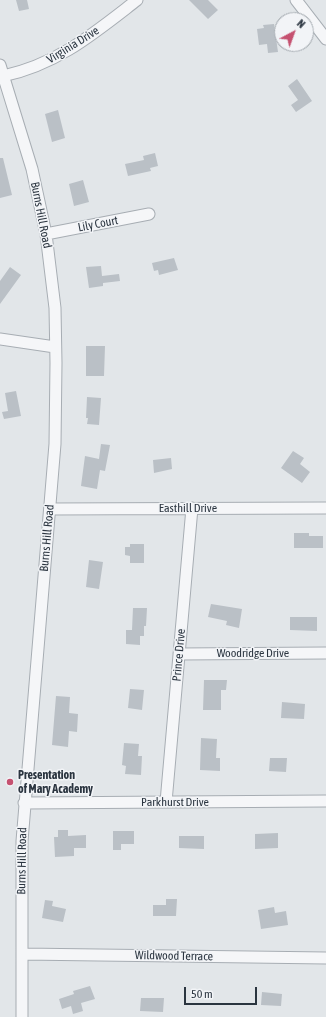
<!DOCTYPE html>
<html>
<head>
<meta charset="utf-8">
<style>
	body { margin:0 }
	#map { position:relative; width:326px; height:1017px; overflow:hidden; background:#e2e6e9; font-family:"Asap Condensed",sans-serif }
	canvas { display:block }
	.north { position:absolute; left:274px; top:12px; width:40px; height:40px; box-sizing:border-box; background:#f2f4f7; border:1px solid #a2a8ae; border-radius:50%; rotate:41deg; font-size:11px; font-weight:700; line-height:16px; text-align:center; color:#2b3540 }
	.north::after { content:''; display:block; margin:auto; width:14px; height:18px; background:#c55170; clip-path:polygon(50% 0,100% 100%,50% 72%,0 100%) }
	.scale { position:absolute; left:184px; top:987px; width:73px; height:18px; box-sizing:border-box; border:2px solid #2b3540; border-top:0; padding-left:5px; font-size:12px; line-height:14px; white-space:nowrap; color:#2b3540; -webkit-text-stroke:3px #f2f4f7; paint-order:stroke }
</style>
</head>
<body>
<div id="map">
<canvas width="326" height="1017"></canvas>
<div class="north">N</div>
<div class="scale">50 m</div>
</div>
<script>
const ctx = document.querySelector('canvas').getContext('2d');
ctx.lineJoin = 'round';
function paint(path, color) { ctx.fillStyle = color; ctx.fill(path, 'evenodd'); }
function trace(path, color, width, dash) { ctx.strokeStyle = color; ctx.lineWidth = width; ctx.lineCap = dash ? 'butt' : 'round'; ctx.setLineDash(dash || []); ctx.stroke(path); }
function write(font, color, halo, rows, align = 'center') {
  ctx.font = font + ' "Asap Condensed",sans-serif'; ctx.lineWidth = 3; ctx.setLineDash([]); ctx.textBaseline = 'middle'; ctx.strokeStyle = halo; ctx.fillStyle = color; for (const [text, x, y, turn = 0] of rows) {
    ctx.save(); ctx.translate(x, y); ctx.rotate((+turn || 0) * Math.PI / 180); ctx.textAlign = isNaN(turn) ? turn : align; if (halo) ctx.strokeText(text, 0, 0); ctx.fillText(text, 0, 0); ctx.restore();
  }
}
paint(new Path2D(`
	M16,0H27L29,9L19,11Z
	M189,0H208L218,10L208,19Z
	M274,24L278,52L268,53L267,44L259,45L257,29L264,28L263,25Z
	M297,79L312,101L296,112L291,105L298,100L288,86Z
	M58,110L65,138L52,142L45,114Z
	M155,153L158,166L150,168L151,171L128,176L125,164L144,160L143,156Z
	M0,158H3L12,195L0,198Z
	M83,180L89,202L74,206L69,184Z
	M174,258L178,270L159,275L158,270L154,271L152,263Z
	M101,266L102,276L119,274L120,281L103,283V286L89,288L86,267Z
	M10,267L21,275L0,304V281Z
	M86,346H105L104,376H86Z
	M16,391L21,416L4,419L2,412L8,411L5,393Z
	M87,397L101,398L99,425L87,424L88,418H86Z
	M101,444L110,445L105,471L100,470L97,489L81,486L85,456L99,459Z
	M293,451L304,458L300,464L310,472L302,483L281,468Z
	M171,458L172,469L154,473L153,460Z
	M294,533H309V536H323V548H294Z
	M130,544H144V563H130V556L125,555V547H130Z
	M89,560L103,562L99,589L86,587Z
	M211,604L242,609L239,628L226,625L227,621L208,617Z
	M133,608H147L146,626H144V636H140V645L126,644V630H132Z
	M290,617H317V631L290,630Z
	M204,680H227L226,690H221V710H203Z
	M130,689L144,690L142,710L128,708Z
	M56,696L70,697L69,713L78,714L77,732L69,731L68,747L52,745Z
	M282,702L305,704L304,719L281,718Z
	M201,738L217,739L216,758H220V771L200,770Z
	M124,743L139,744L138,756H142L141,775L125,774L126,766L122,765Z
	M270,758H287L286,772L269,771Z
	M58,830H68V836L86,835V848H74V856L55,857L54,837H58Z
	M113,831H134V844H121V850H113Z
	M278,833V848L255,849V834Z
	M179,836H204V849L179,848Z
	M166,899H177L176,916H153V905H166Z
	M45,900L53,901L52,906L66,909L63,922L42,918Z
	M274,907L275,913L286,911L288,925L261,929L258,910Z
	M90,986L95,999L81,1003L83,1011L73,1014L71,1006L62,1009L59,999L74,994L73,991Z
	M262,992L282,994L281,1006L261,1005Z
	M141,998H164L163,1012L140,1011Z`), '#bac0c6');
const minor = new Path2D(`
	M296,0L326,39
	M0,65L32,169L46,234L55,308L56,363L55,444L22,841V1017
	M3,76C58,64 93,34 137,0
	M46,234L149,214
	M0,339L55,347
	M50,509L326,508
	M179,654L326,653
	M166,802L192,508
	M24,803L326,801
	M23,954L326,958`);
trace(minor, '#a7adb3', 13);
trace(minor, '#f5f6f8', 11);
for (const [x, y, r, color] of [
	[10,782,4,"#c55170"]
]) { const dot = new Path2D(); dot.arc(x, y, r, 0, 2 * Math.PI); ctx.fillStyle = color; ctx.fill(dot); trace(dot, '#f2f4f7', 1.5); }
write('12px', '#2b3540', '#f2f4f7', [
	["Virginia Drive",73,45,-32],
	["Burns Hill Road",41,215,79],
	["Lily Court",98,224,-11],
	["Easthill Drive",188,508],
	["Burns Hill Road",47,538,-85],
	["Woodridge Drive",253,653],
	["Prince Drive",179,655,-85],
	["Parkhurst Drive",175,802],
	["Burns Hill Road",22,861,-89],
	["Wildwood Terrace",174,956,1]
]);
write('bold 12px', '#2b3540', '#f2f4f7', [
	["Presentation",18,775],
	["of Mary Academy",18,789]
], 'left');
</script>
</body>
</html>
